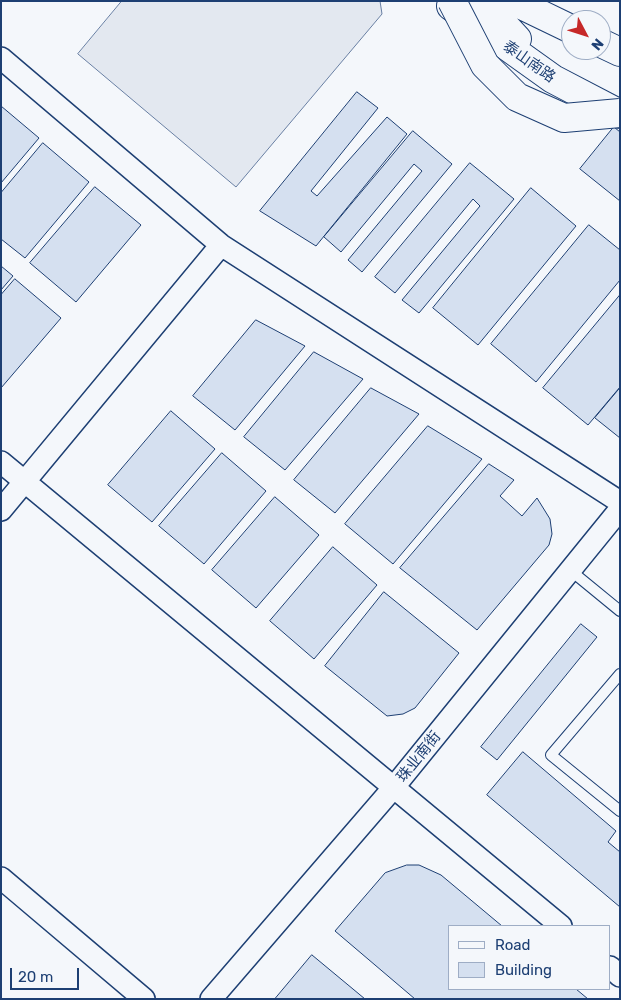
<!DOCTYPE html>
<html>
<head>
<meta charset="utf-8">
<style>
	body { margin:0 }
	#map { position:relative; width:621px; height:1000px; overflow:hidden; background:#f4f7fb; font-family:Rubik,sans-serif }
	canvas { display:block }
	.frame { position:absolute; inset:0; border:2px solid #1d3f73; pointer-events:none }
	.legend { position:absolute; left:448px; top:925px; width:162px; height:65px; box-sizing:border-box; background:#f4f7fb; border:1px solid #9eadc5; margin:0; padding:6px 9px; list-style:none; font-size:15px; color:#1d3f73 }
	.legend li { display:flex; align-items:center; gap:10px; height:25px }
	.legend b { width:25px; border:1px solid #9eadc5 }
	.north { position:absolute; left:561px; top:10px; width:50px; height:50px; box-sizing:border-box; background:#f4f7fb; border:1px solid #9eadc5; border-radius:50%; rotate:130deg; font-size:14px; font-weight:700; line-height:20px; text-align:center; color:#1d3f73 }
	.north::after { content:''; display:block; margin:auto; width:18px; height:22px; background:#c62828; clip-path:polygon(50% 0,100% 100%,50% 72%,0 100%) }
	.scale { position:absolute; left:10px; top:968px; width:69px; height:22px; box-sizing:border-box; border:2px solid #1d3f73; border-top:0; padding-left:6px; font-size:15px; line-height:18px; white-space:nowrap; color:#1d3f73; -webkit-text-stroke:4px #f4f7fb; paint-order:stroke }
</style>
</head>
<body>
<div id="map">
<canvas width="621" height="1000"></canvas>
<div class="frame"></div>
<ul class="legend">
<li><b style="height:6px;background:#f4f7fb"></b>Road</li>
<li><b style="height:14px;background:#d5e0f0"></b>Building</li>
</ul>
<div class="north">N</div>
<div class="scale">20 m</div>
</div>
<script>
const ctx = document.querySelector('canvas').getContext('2d');
ctx.lineJoin = 'round';
function paint(path, color) { ctx.fillStyle = color; ctx.fill(path, 'evenodd'); }
function trace(path, color, width, dash) { ctx.strokeStyle = color; ctx.lineWidth = width; ctx.lineCap = dash ? 'butt' : 'round'; ctx.setLineDash(dash || []); ctx.stroke(path); }
function write(font, color, halo, rows, align = 'center') {
  ctx.font = font + ' Rubik,"Noto Sans SC",sans-serif'; ctx.lineWidth = 4; ctx.setLineDash([]); ctx.textBaseline = 'middle'; ctx.strokeStyle = halo; ctx.fillStyle = color; for (const [text, x, y, turn = 0] of rows) {
    ctx.save(); ctx.translate(x, y); ctx.rotate((+turn || 0) * Math.PI / 180); ctx.textAlign = isNaN(turn) ? turn : align; if (halo) ctx.strokeText(text, 0, 0); ctx.fillText(text, 0, 0); ctx.restore();
  }
}
const parking = new Path2D(`
	M122,1H380L382,14L236,187L78,54Z`);
paint(parking, '#e3e8f0');
trace(parking, '#687fa3', 1);
const building = new Path2D(`
	M357,92L378,108L311,191L317,196L387,117L407,134L316,246L260,211Z
	M1,106L39,138L1,183Z
	M614,127L620,132V201L580,169Z
	M413,131L452,164L362,272L348,260L422,171L414,164L341,252L324,237Z
	M43,143L89,182L25,258L1,239V193Z
	M470,163L514,199L419,313L402,300L480,206L473,199L395,293L375,277Z
	M95,187L141,225L76,302L30,263Z
	M531,188L576,226L478,345L433,308Z
	M589,225L620,250V280L536,382L491,344Z
	M1,266L13,276L1,290Z
	M15,279L61,318L1,388V295Z
	M620,295V387L588,425L543,388Z
	M256,320L305,346L235,430L193,396Z
	M314,352L363,379L285,470L244,437Z
	M371,388L419,414L335,513L294,480Z
	M620,388V438L595,418Z
	M171,411L215,449L152,522L108,485Z
	M428,426L482,459L393,564L345,524Z
	M222,453L266,491L204,564L159,526Z
	M489,464L514,480L500,496L522,516L537,498L550,519L552,534L549,545L477,630L400,568Z
	M275,497L319,535L256,608L212,570Z
	M333,547L377,585L314,659L270,621Z
	M384,592L459,653L415,708L403,714L387,716L325,666Z
	M581,624L597,637L497,760L481,747Z
	M523,752L616,831L608,842L620,852V907L487,795Z
	M407,865H419L441,875L502,926H450V989H576L588,999H415L335,931L385,873Z
	M312,955L365,999H275Z`);
paint(building, '#d5e0f0');
trace(building, '#1d3f73', 1);
const service = new Path2D(`
	M570,570L620,611
	M620,674L551,755L620,811`);
const minor = new Path2D(`
	M1,58L221,245L620,502
	M1,462L561,926
	M1,510L221,245
	M1,878L144,999
	M610,967L620,976
	M211,999L394,787L620,509`);
const trunk = new Path2D(`
	M482,1L517,39
	M513,1L571,29
	M451,6L553,79L620,114
	M601,43L620,52`);
trace(service, '#1d3f73', 12);
trace(minor, '#1d3f73', 24);
trace(trunk, '#1d3f73', 30);
trace(service, '#f4f7fb', 10);
trace(minor, '#f4f7fb', 21);
trace(trunk, '#f4f7fb', 28);
const trunkBridge = new Path2D(`
	M452,1L485,65L517,97L564,118L620,113`);
trace(trunkBridge, '#1d3f73', 30, []);
trace(trunkBridge, '#f4f7fb', 28);
write('15px', '#1d3f73', '#f4f7fb', [
	["泰山南路",529,62,35],
	["珠业南街",419,757,-51]
]);
</script>
</body>
</html>
